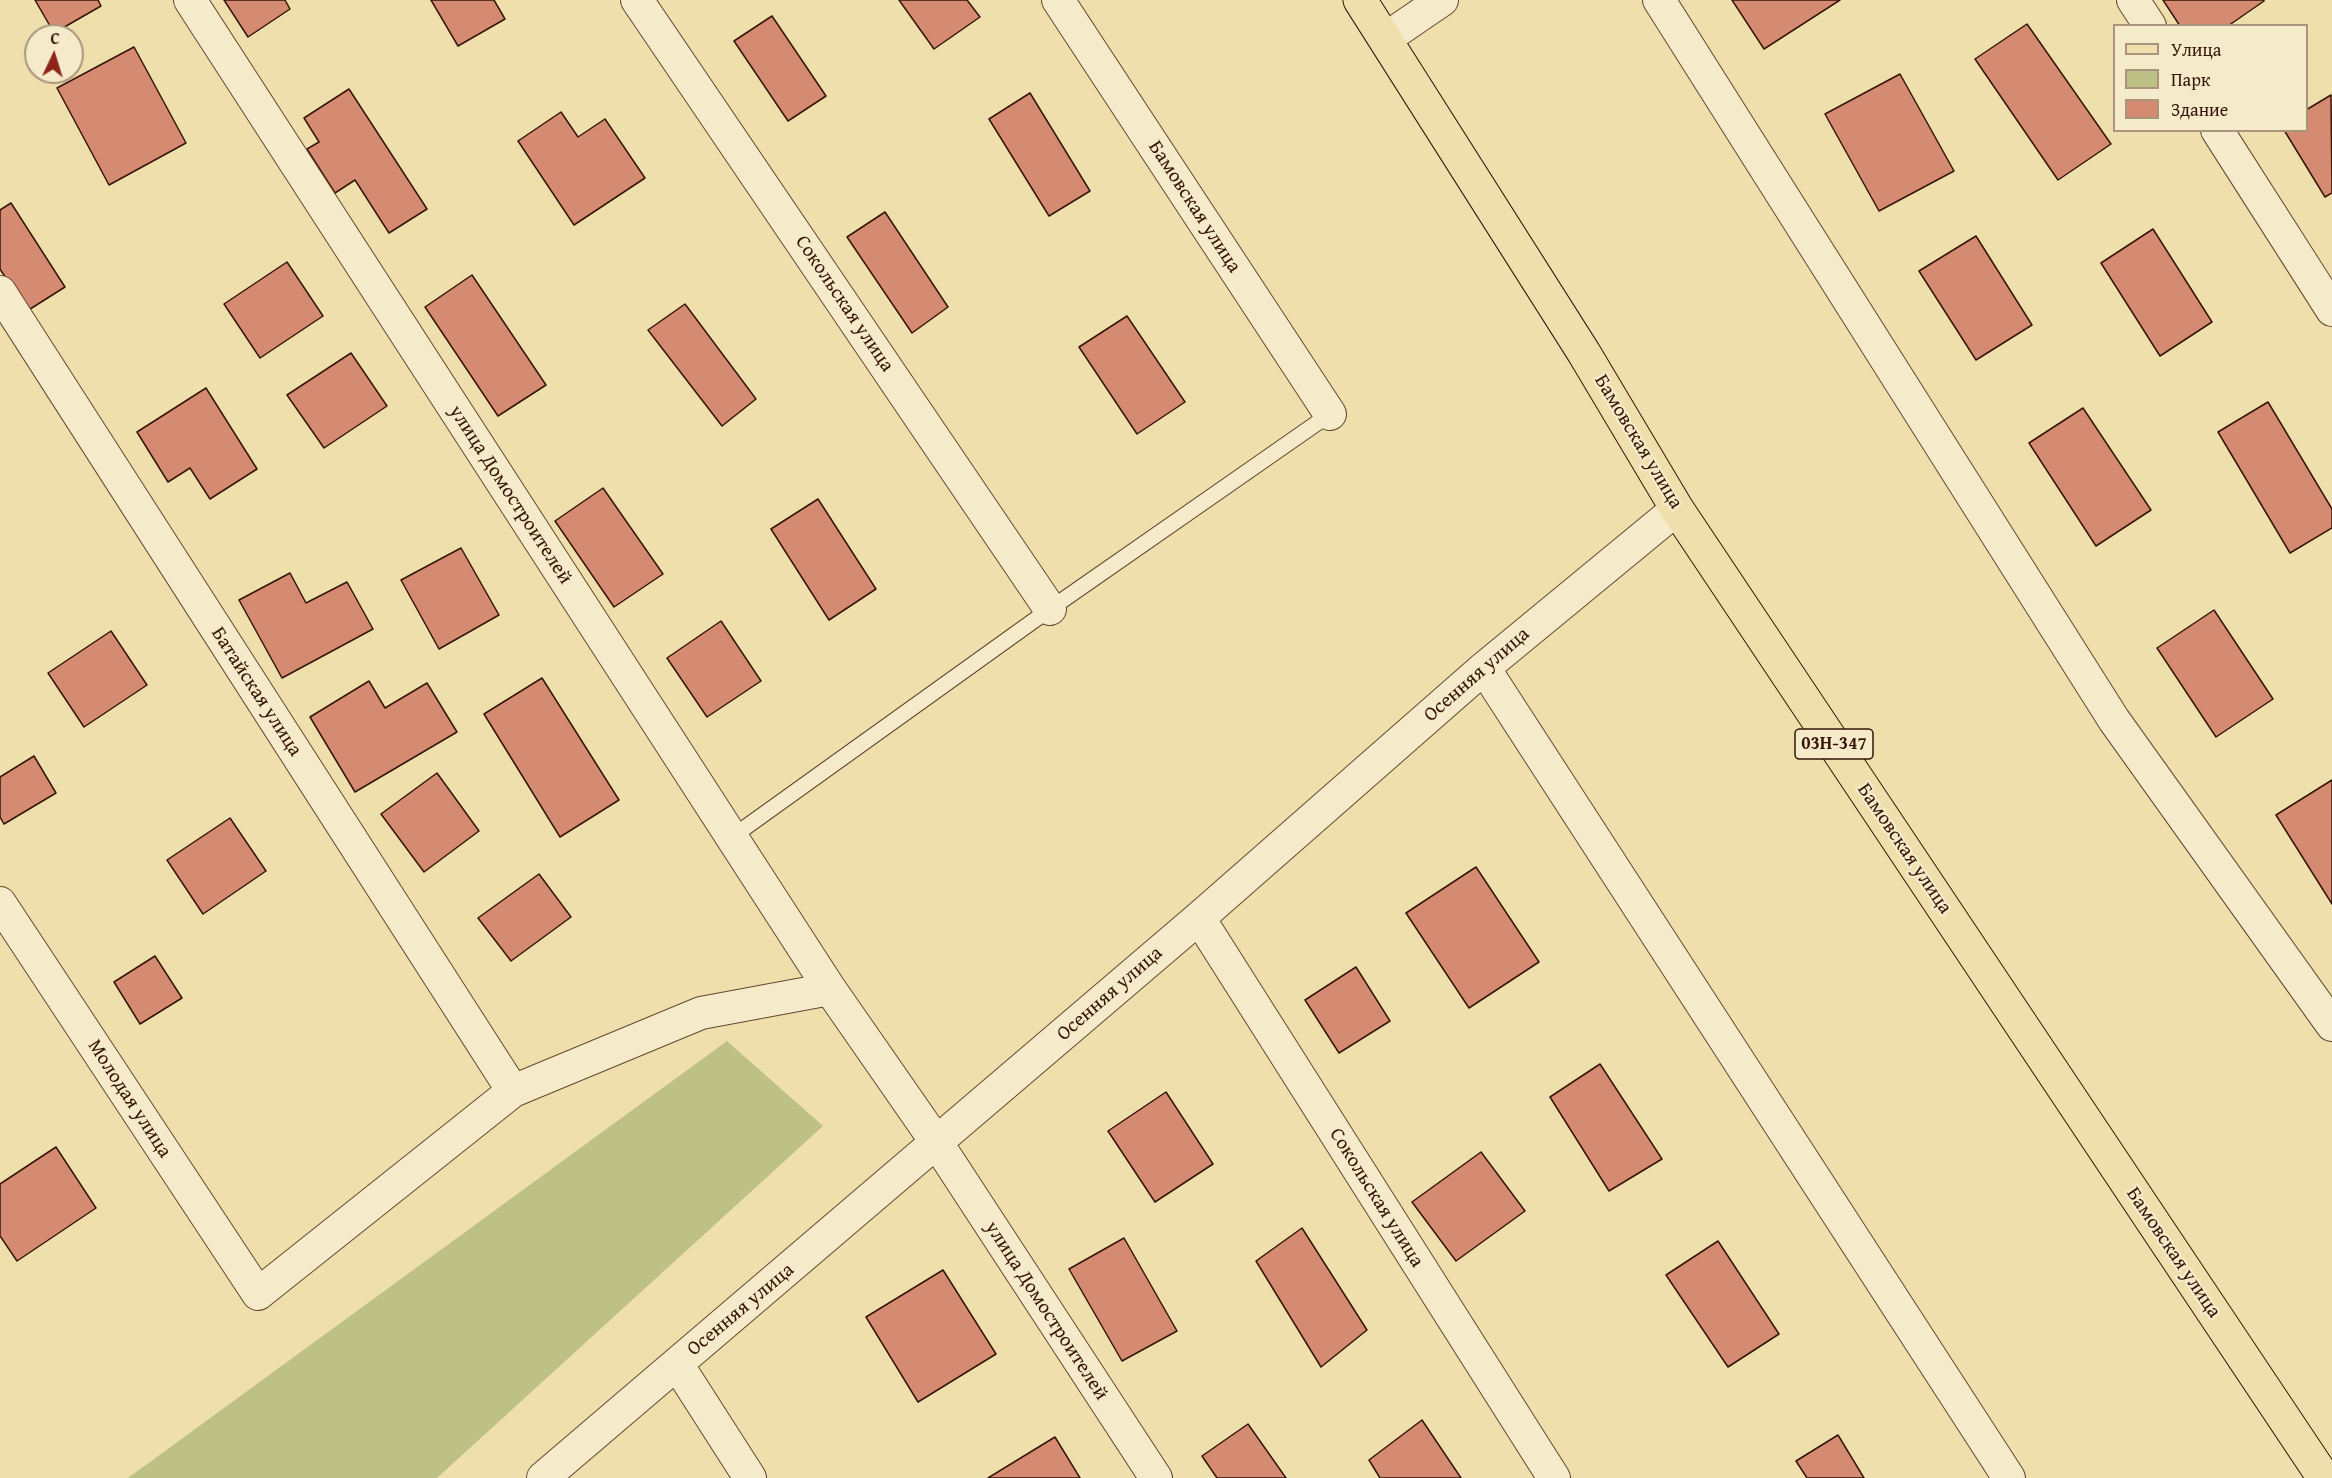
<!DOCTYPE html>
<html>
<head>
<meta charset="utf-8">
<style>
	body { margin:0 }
	#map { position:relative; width:2332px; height:1478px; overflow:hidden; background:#efdfad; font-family:"Gentium Book Plus",serif }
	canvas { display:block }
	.legend { position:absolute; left:2113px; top:24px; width:195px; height:108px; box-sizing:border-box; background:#f5eaca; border:2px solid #a8957b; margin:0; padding:8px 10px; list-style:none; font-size:18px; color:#351505 }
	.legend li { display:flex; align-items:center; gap:12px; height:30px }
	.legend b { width:30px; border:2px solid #a8957b }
	.north { position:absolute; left:24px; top:24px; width:60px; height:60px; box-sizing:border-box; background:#f5eaca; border:2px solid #a8957b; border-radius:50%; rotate:4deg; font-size:16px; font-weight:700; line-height:24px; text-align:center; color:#351505 }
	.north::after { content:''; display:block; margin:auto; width:21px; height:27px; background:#8f2418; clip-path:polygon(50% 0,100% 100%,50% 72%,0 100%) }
</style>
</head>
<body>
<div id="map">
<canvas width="2332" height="1478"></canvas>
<ul class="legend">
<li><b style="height:8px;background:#efdfad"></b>Улица</li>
<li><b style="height:16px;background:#bec186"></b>Парк</li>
<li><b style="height:16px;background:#d48b71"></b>Здание</li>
</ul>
<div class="north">С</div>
</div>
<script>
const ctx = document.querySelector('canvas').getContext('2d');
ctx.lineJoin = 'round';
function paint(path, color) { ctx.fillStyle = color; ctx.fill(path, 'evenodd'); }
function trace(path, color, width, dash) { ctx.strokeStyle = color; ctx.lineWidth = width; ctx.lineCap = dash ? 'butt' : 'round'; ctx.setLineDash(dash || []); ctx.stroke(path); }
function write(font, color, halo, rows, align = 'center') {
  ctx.font = font + ' "Gentium Book Plus",serif'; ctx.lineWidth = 4.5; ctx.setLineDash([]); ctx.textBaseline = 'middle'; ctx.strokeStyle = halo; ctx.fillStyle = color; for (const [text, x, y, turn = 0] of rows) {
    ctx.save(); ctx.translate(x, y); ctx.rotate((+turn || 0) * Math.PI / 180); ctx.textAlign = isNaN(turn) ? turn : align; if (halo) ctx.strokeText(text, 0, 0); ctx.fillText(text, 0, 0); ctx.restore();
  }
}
paint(new Path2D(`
	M727,1041L823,1126L437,1478H128Z`), '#bec186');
const building = new Path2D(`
	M35,0H98L101,6L54,33Z
	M224,0H285L290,9L248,37Z
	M431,0H494L505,19L458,46Z
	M899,0H967L980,17L934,49Z
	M1732,0H1840L1764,49Z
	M2163,0H2264V1L2228,26H2180Z
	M772,16L826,96L788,121L734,41Z
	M2027,24L2111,144L2058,180L1975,59Z
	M134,47L186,143L109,185L57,88Z
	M1900,74L1954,171L1879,211L1825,114Z
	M349,89L427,209L389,233L355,180L335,193L307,149L319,142L304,118Z
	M1030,93L1090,191L1049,216L989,119Z
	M2331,95L2332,193L2325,197L2284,130H2306V110Z
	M561,112L578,137L605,119L645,178L574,225L518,141Z
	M11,203L65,287L27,311L0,269V210Z
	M885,212L948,307L912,333L847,237Z
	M2153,229L2212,322L2160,356L2101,263Z
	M1976,236L2032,325L1976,360L1919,271Z
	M287,262L323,316L260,358L224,304Z
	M472,275L546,385L498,416L425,307Z
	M685,304L756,399L722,426L648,330Z
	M1127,316L1185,402L1137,434L1079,347Z
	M351,353L387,406L324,448L287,395Z
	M206,388L257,469L210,499L190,468L168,482L137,432Z
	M2268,402L2332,509V528L2290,553L2218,432Z
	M2083,408L2151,510L2096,546L2029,443Z
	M603,488L663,574L614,607L555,521Z
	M818,499L876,589L829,620L771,529Z
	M461,548L499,615L439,649L401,580Z
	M290,573L306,603L347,582L373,629L282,678L239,600Z
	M2214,610L2273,699L2216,737L2157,648Z
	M721,621L761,681L707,717L667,658Z
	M111,631L147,685L84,727L48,673Z
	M542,678L619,800L560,837L484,714Z
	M369,681L385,708L427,683L457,732L355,792L310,717Z
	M34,756L56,793L4,824L0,817V777Z
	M437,773L479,831L424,872L381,814Z
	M2332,780V904L2276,815Z
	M230,818L266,871L203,914L167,860Z
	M1476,867L1539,962L1469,1008L1406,913Z
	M539,874L571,917L511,961L478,918Z
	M155,956L182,998L140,1024L114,982Z
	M1356,967L1390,1021L1339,1053L1305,1000Z
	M1600,1064L1662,1159L1609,1191L1550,1097Z
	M1166,1092L1213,1164L1155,1202L1108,1131Z
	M56,1147L96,1208L17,1261L0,1236V1184Z
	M1481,1152L1525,1211L1456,1261L1412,1202Z
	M1302,1228L1367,1330L1321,1367L1256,1261Z
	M1124,1238L1177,1331L1122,1361L1069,1269Z
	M1718,1241L1779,1334L1728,1367L1666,1275Z
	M943,1270L996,1354L918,1402L866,1317Z
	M1422,1420L1461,1478H1380L1369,1460Z
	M1248,1424L1286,1478H1217L1202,1456Z
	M1838,1435L1864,1478H1807L1796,1461Z
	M1055,1437L1080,1478H988Z`);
paint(building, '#d48b71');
trace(building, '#351505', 1.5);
const service = new Path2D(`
	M732,837L1050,609L1330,414`);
const minor = new Path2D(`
	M190,0L830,989
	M637,0L1050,609
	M1058,0L1330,414
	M1659,0L2114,720L2332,1025
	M2133,0L2150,26
	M1385,39L1442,0
	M2217,130L2332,310
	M0,292L513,1091
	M1484,668L2009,1478
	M0,903L258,1294L513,1091L701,1013L830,989L937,1143L1156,1478
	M1199,918L1554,1478
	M677,1364L750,1478
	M543,1478L1199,918L1484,668L1677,509`);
const primary = new Path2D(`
	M1360,0L1584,353L1677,509L2324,1478`);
trace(service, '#64482f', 17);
trace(minor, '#64482f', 34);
trace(primary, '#351505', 35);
trace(service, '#f5eaca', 15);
trace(minor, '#f5eaca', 32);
trace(primary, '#efdfad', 33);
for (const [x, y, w] of [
	[1834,744,78]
]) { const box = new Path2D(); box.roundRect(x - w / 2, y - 15, w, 30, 4.5); ctx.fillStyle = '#f5eaca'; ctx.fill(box); trace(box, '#351505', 1.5); }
write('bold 18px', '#351505', null, [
	["03Н-347",1834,744]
]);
write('20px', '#351505', '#f5eaca', [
	["Бамовская улица",1194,207,57],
	["Сокольская улица",844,304,56],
	["Бамовская улица",1638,442,59],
	["улица Домостроителей",510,495,57],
	["Осенняя улица",1477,675,-41],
	["Батайская улица",256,692,57],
	["Бамовская улица",1904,849,56],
	["Осенняя улица",1110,994,-41],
	["Молодая улица",129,1099,57],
	["Сокольская улица",1376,1198,58],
	["Бамовская улица",2173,1253,56],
	["Осенняя улица",741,1310,-40],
	["улица Домостроителей",1046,1311,57]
]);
</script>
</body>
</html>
